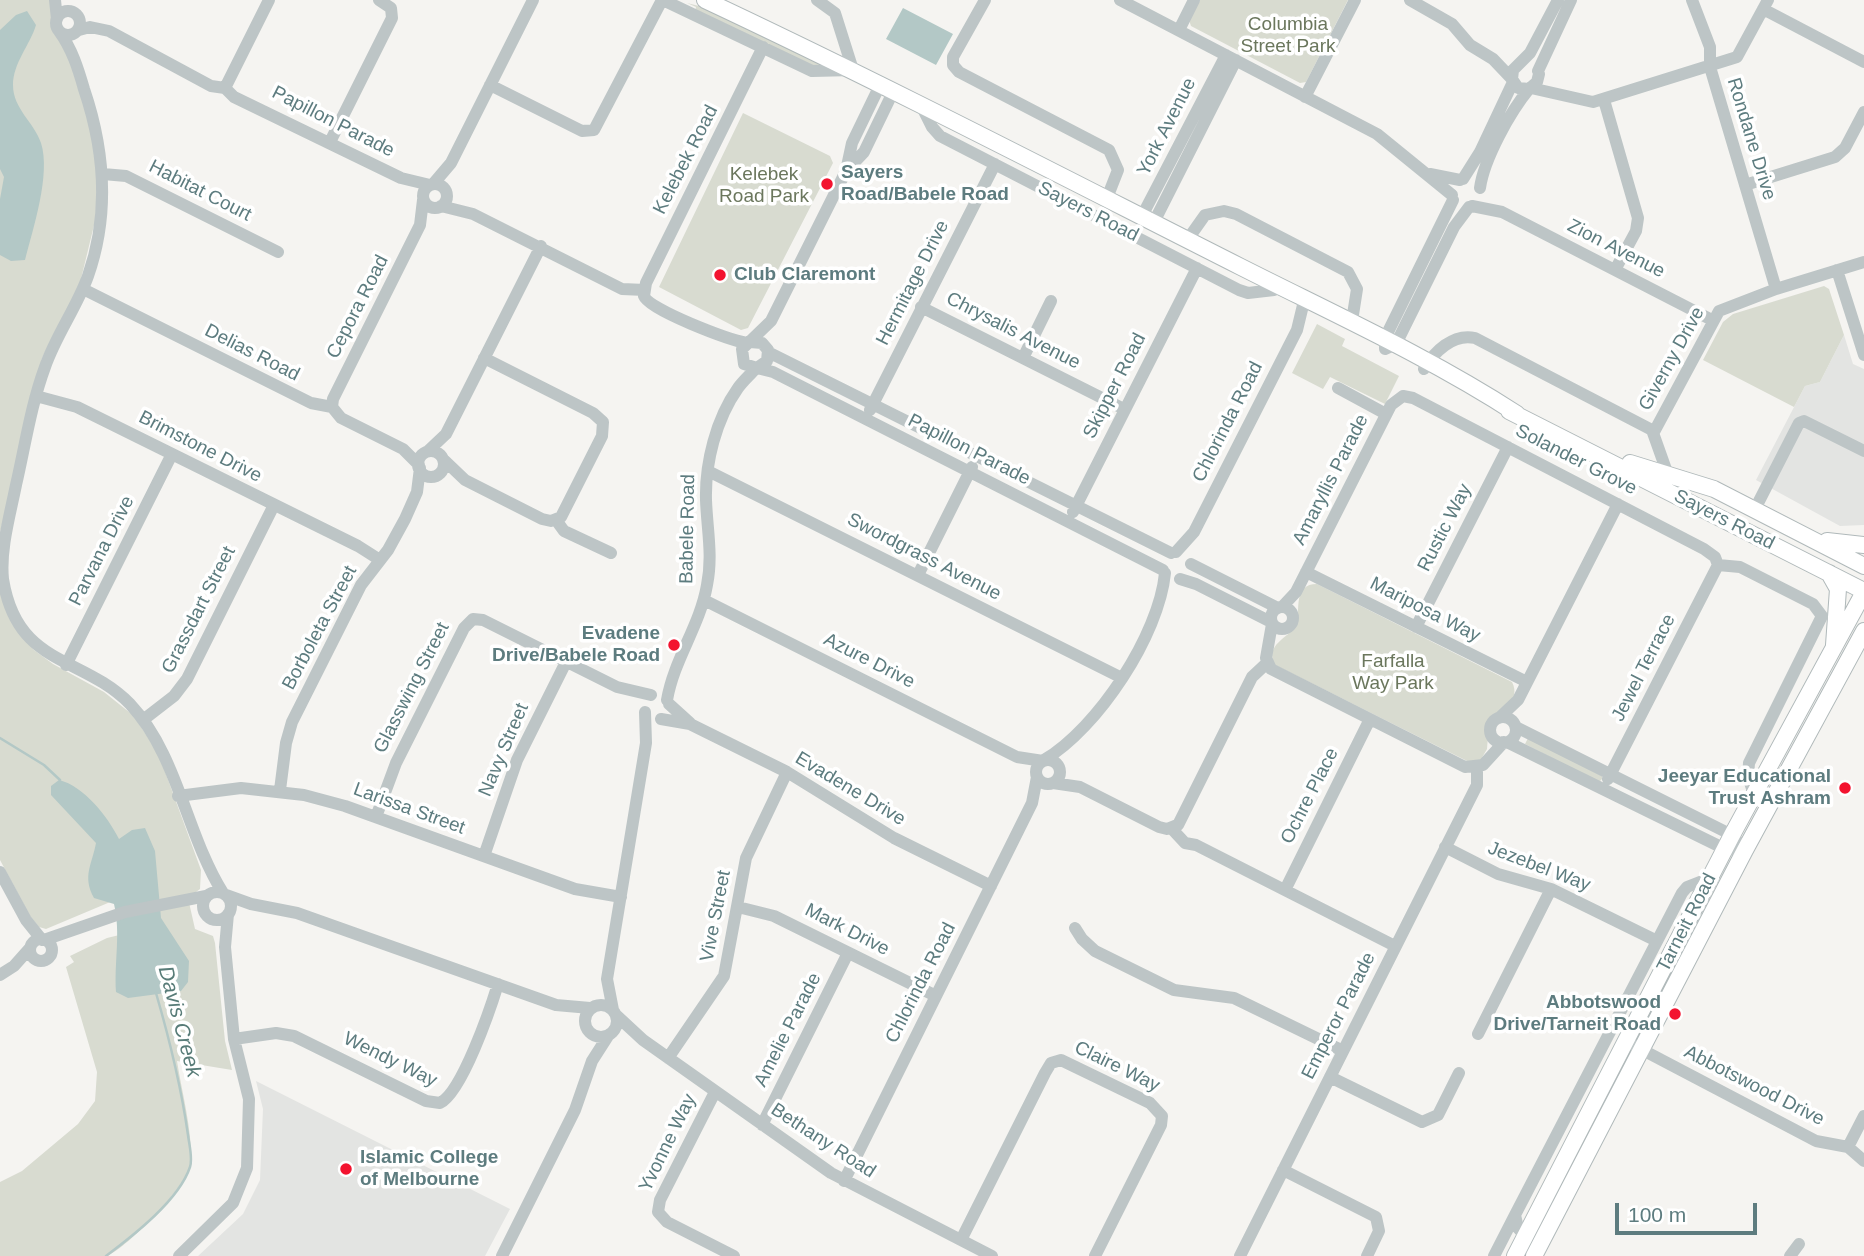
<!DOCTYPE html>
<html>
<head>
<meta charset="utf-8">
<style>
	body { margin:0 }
	#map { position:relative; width:1864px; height:1256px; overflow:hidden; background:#f5f4f1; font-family:Arial,sans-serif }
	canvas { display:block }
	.scale { position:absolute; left:1615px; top:1203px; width:142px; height:32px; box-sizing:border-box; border:4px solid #5d7c7f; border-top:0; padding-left:9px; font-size:21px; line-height:24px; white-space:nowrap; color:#5d7c7f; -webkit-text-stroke:5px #fff; paint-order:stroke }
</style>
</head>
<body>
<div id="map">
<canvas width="1864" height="1256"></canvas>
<div class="scale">100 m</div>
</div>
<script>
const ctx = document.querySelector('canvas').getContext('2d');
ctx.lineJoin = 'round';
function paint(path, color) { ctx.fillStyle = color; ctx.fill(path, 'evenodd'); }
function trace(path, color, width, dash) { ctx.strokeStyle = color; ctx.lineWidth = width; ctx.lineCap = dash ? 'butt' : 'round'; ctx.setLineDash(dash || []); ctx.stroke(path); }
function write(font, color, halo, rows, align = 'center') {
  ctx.font = font + ' Arial,sans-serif'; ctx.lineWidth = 7; ctx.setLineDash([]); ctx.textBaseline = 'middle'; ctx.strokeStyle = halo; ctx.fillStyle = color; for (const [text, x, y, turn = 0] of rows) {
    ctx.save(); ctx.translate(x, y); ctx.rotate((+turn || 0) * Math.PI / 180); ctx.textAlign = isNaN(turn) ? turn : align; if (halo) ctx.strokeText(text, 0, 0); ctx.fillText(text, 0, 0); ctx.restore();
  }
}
paint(new Path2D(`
	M1844,335L1853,364L1864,369V525L1840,526L1756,480L1805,386L1820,382Z
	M256,1081L510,1209L485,1256H198L243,1214L260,1180L263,1109Z`), '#e3e4e2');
paint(new Path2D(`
	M0,0H51L53,29L63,41L87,114L97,160V213L80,283L42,358L0,533Z
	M1200,0H1348L1306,82L1300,83L1191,26L1189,20Z
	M687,3L707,8L832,67L821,69L695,11L696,7Z
	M743,113L830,156L833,163L748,328L741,330L659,287Z
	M1824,286L1829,289L1844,335L1820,382L1805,386L1794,407L1703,360L1723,322L1733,314Z
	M1317,324L1345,339L1342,346L1399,376L1385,404L1330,377L1323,389L1292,373Z
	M1317,584L1512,682C1522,702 1499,710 1489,723L1487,749L1480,761L1471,763L1275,665C1264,645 1288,638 1297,625C1300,609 1293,584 1317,584Z
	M0,592L5,607L34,650L53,664L104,692L134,716L159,755L201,870L200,889L188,898L195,929L213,936L215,943L225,1041L232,1070L177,1061C182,1093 192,1129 191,1161C191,1183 127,1248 107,1256C95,1256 19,1256 0,1256V1182L22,1171L78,1124L95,1101L97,1072L66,967L74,962L70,956L107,938L144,929L115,900L46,929L39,927L30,916L0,860Z
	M1528,738L1602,776V779L1599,782L1525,744Z`), '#d8dbd0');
paint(new Path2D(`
	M903,8L953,34L936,65L886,39Z
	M27,11L36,25C30,45 13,63 13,85C13,109 34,122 41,143C51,174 33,229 25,260L11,261L0,255V199L4,177L0,169V30L16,15Z
	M59,780C84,786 108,817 119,839L132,830L145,828L155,851L161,918L189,961L188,982L181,991L128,998L116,992C114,962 121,933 114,904L94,898C82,876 92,865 96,843L51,795V786Z`), '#b3c8c6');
trace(new Path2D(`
	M0,738L44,765L60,780
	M106,1256C134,1235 179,1200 190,1167C193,1158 189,1144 188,1135C181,1086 170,1041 156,993`), '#b3c8c6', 2.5);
const major = new Path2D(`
	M705,0C886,85 1063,177 1241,267C1334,314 1429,357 1517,414
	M1509,411L1864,591
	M1630,463L1714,489L1864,566
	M1827,541L1864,545
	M1829,573L1838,589L1834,645
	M1515,1256L1732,835L1864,592
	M1534,1256L1745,850L1864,631`);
trace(major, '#b0b9ba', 18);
trace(new Path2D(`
	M55,0L57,19
	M663,0L812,71L853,70L835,13L817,0
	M985,0L953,57V65L959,72L1109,150L1118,170L1107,198
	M1120,0L1377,134L1452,195
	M1410,0L1452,24L1470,45L1493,59L1512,79
	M1692,0L1710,47V67L1776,289
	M1763,9L1864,62
	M56 23a12 12 0 1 1 24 0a12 12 0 1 1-24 0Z
	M79,30L90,27L109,31L211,86L225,88L234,97L401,178L430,185
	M1179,30L1194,0
	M59,31C72,49 78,68 84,89C105,151 110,213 88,276C77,307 56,335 45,367C31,405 25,446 16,485C10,515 0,549 3,579C17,667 82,655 130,704C178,755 186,834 223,893
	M1538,71L1571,0
	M1539,74L1537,82L1529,89L1518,88L1512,79L1513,70L1530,53L1558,0
	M490,85L582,131L594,130L662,0
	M225,88L269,0
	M1531,88L1593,102L1737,57L1768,0
	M1305,97L1355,0
	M1604,100L1638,218L1636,231L1615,270
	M920,103L932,127L940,136L1239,290L1248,293L1274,290
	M330,142L392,18L391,8L379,0
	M846,171L864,152L894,90
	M103,174L126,176L278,252
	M1430,174L1460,180
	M1463,179L1480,152L1513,82
	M434,183L451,163L533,0
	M423 196a12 12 0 1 1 24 0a12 12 0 1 1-24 0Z
	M1745,185L1835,157L1845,148L1864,112
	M1480,188C1484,159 1510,112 1529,89
	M1453,200L1385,338V349L1396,344L1454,227L1469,207
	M441,206L473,214L622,289L645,290
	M1472,206L1502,212L1712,320
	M1142,216L1226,55
	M1154,222L1236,60
	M1188,239L1205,215L1224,211L1236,214L1348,272L1357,289L1352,321
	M1837,270L1864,355
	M83,289L311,403L332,407L341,418L403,449L419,465
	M921,307L1124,409
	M750,342L762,343L768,350L767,361L757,368L744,364L742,349L771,321L846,171L852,143L881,83
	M747,343C729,340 649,310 644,296L646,283L763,47
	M768,352L1171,553
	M484,358L593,413L603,422L602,436L561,517
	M1023,358L1051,301
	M757,368L773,372L1163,570
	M1424,369C1434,352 1453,333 1475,338L1652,430L1668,475
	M1338,388L1386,414
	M36,396L77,407L358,546L380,560
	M332,407L333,399L420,225L423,200
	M870,410L995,164
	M1654,432L1719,311L1776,289L1864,262
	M428,451L446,434L541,246
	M418 464a13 13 0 1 1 26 0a13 13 0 1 1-26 0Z
	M443,459L465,480L542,519L551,521L561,517
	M708,471L1122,678
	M1755,509L1799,423L1804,421L1864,451
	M1073,512L1197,268
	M556,520L564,531L611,553
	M1176,552L1194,532L1297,330L1305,297
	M1191,564L1278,608
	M1718,565L1740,567L1813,604L1822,616L1749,763L1748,777L1754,794
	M1306,572L1527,682
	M918,575L972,467
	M1180,579L1196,584L1271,622
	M704,600L1017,757L1043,761
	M1271 618a11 11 0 1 1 22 0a11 11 0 1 1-22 0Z
	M1282,607L1296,592L1391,405L1403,396L1413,398L1704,549L1715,557L1718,565
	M1416,627L1508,447
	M66,665L172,454
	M1271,669L1465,767L1483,765L1504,742
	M1271,669L1266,658L1272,624
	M667,700C674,659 700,626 707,585C713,556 707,529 706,500C705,463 716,419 738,388C743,381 750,375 756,368
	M669,704L690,723
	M1490 730a13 13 0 1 1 26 0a13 13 0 1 1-26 0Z
	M1499,718L1518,700L1618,504
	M661,719L690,724L787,772L894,838L991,886
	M143,720L174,696L187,679L274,505
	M1516,727L1732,835L1738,842
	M1507,742L1725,849L1745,850
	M1044,760C1098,728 1159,635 1165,573
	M1036 772a12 12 0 1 1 24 0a12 12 0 1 1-24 0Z
	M1608,779L1718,565
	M1053,783L1080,787L1159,827L1167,829L1177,825
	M280,790L286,743L292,722L361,585L388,550L405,519L417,492L420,468
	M178,796L241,788L304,795L345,806L575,889L621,897
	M376,817L396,763L464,628L473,619L483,620L617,687L651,695
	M1178,825L1252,677L1267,663
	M1172,829L1185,843L1196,845L1395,946
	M1445,847L1498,874L1551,889L1657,941
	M484,856L517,760L566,662
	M0,872L26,920L42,940
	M1285,890L1370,719
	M203 906a14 14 0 1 1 28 0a14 14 0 1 1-28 0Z
	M226,895L251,904L297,913L556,1005L590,1008
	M738,907L774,916L936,996
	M1075,928L1082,939L1095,951L1174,990L1234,998L1343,1051
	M30 950a11 11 0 1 1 22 0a11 11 0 1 1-22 0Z
	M44,940L125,912L206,896
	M0,975L14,966L30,948
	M585 1021a16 16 0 1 1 32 0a16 16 0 1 1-32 0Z
	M613,1010L607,979L646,743L645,712
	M616,1015L643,1040L831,1173L992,1256
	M1478,1034L1551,889
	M234,1039L276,1033L294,1036L426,1101L440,1103C462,1092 490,1010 498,984
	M1635,1046L1816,1141L1848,1147L1864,1161
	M668,1058L724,976L746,858L787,772
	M1330,1077L1422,1122L1438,1115L1459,1073
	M715,1092L660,1200L658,1212L667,1222L734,1256
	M762,1125L848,953
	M1848,1147L1864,1116
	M1283,1170L1376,1217L1379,1231L1367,1256
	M844,1181L1032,803L1037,777
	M1525,1236L1518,1228L1515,1215L1682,893L1687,887L1710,878
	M961,1240L1045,1073L1051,1063L1061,1060L1150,1103L1162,1116L1161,1125L1095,1256
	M179,1256L233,1203L247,1168L249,1099L234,1039L225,947L228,914
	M502,1256L575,1110L592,1061L608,1036
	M1240,1256L1477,785V768
	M1494,1256L1515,1215
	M1790,1256L1799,1244`), '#bdc5c6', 12);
trace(major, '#fff', 16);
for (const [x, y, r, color] of [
	[827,184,7,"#f3132f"],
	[720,275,7,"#f3132f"],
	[674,645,7,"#f3132f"],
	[1845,788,7,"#f3132f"],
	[1675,1014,7,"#f3132f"],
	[346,1169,7,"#f3132f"]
]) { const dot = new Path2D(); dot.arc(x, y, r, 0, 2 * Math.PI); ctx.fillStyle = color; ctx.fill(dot); trace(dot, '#fff', 2.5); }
write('19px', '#6b775d', '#fff', [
	["Columbia",1288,25],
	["Street Park",1288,47],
	["Kelebek",764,175],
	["Road Park",764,197],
	["Farfalla",1393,662],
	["Way Park",1393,684]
]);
write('19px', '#5d7c7f', '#fff', [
	["Papillon Parade",333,122,27],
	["York Avenue",1167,127,-63],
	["Rondane Drive",1751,139,73],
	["Kelebek Road",686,160,-63],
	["Habitat Court",200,191,27],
	["Sayers Road",1088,212,27],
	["Zion Avenue",1616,249,27],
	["Hermitage Drive",913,283,-63],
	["Cepora Road",358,307,-63],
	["Chrysalis Avenue",1013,331,27],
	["Delias Road",252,353,27],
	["Giverny Drive",1672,359,-61],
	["Skipper Road",1115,386,-63],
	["Chlorinda Road",1228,422,-63],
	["Brimstone Drive",200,447,27],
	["Papillon Parade",969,450,27],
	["Solander Grove",1576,460,27],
	["Amaryllis Parade",1331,480,-63],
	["Sayers Road",1724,520,27],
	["Rustic Way",1445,528,-63],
	["Babele Road",688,529,-89],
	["Parvana Drive",102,551,-63],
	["Swordgrass Avenue",924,557,27],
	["Grassdart Street",199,610,-63],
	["Mariposa Way",1425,610,27],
	["Borboleta Street",320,628,-62],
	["Azure Drive",869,661,27],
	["Jewel Terrace",1644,668,-63],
	["Glasswing Street",412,688,-63],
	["Navy Street",504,750,-67],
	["Evadene Drive",850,789,31],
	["Ochre Place",1310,796,-63],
	["Larissa Street",409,809,20],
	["Jezebel Way",1539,867,21],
	["Vive Street",716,916,-79],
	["Tarneit Road",1687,923,-63],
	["Mark Drive",847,930,27],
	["Chlorinda Road",921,983,-63],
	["Emperor Parade",1339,1016,-63],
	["Amelie Parade",788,1030,-63],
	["Wendy Way",390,1060,26],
	["Claire Way",1117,1067,26],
	["Abbotswood Drive",1754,1086,27],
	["Bethany Road",823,1141,33],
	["Yvonne Way",668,1143,-64]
]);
write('bold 19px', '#5d7c7f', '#fff', [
	["Sayers",841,173],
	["Road/Babele Road",841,195],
	["Club Claremont",734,275],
	["Evadene",660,634,"right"],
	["Drive/Babele Road",660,656,"right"],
	["Jeeyar Educational",1831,777,"right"],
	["Trust Ashram",1831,799,"right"],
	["Abbotswood",1661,1003,"right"],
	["Drive/Tarneit Road",1661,1025,"right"],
	["Islamic College",360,1158],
	["of Melbourne",360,1180]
], 'left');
write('italic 21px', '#587c78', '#fff', [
	["Davis Creek",179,1022,75]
]);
</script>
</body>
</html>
